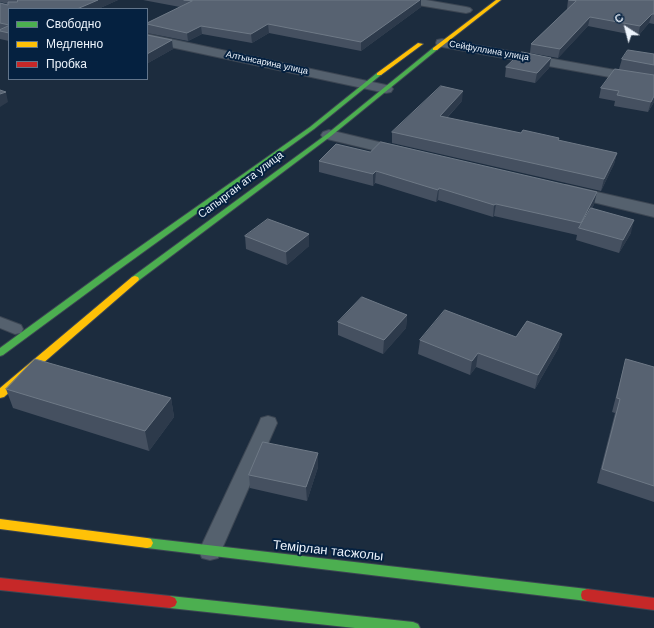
<!DOCTYPE html>
<html>
<head>
<meta charset="utf-8">
<style>
	body { margin:0 }
	#map { position:relative; width:654px; height:628px; overflow:hidden; background:#1c2c3e; font-family:Arial,sans-serif }
	canvas { display:block }
	.legend { position:absolute; left:8px; top:8px; width:140px; height:72px; box-sizing:border-box; background:#052140; border:1px solid #62758b; margin:0; padding:5px 7px; list-style:none; font-size:12px; color:#edf4fc }
	.legend li { display:flex; align-items:center; gap:8px; height:20px }
	.legend b { width:20px; border:1px solid #62758b }
	.north { position:absolute; left:606px; top:8px; width:40px; height:40px; -webkit-text-stroke:3px #052140; paint-order:stroke; rotate:324deg; font-size:11px; font-weight:700; line-height:16px; text-align:center; color:#edf4fc }
	.north::after { content:''; display:block; margin:auto; width:14px; height:18px; background:#edf4fc; clip-path:polygon(50% 0,100% 100%,50% 72%,0 100%) }
</style>
</head>
<body>
<div id="map">
<canvas width="654" height="628"></canvas>
<ul class="legend">
<li><b style="height:5px;background:#4caf50"></b>Свободно</li>
<li><b style="height:5px;background:#ffc107"></b>Медленно</li>
<li><b style="height:5px;background:#c62828"></b>Пробка</li>
</ul>
<div class="north">С</div>
</div>
<script>
const ctx = document.querySelector('canvas').getContext('2d');
ctx.lineJoin = 'round';
function trace(path, color, width, dash) { ctx.strokeStyle = color; ctx.lineWidth = width; ctx.lineCap = dash ? 'butt' : 'round'; ctx.setLineDash(dash || []); ctx.stroke(path); }
function paint(path, color) { ctx.fillStyle = color; ctx.fill(path, 'evenodd'); }
function write(font, color, halo, rows, align = 'center') {
  ctx.font = font + ' Arial,sans-serif'; ctx.lineWidth = 4; ctx.setLineDash([]); ctx.textBaseline = 'middle'; ctx.strokeStyle = halo; ctx.fillStyle = color; for (const [text, x, y, turn = 0] of rows) {
    ctx.save(); ctx.translate(x, y); ctx.rotate((+turn || 0) * Math.PI / 180); ctx.textAlign = isNaN(turn) ? turn : align; if (halo) ctx.strokeText(text, 0, 0); ctx.fillText(text, 0, 0); ctx.restore();
  }
}
const lane = new Path2D(`
	M0,317L21,325L23,329L21,333L15,334L0,328Z
	M268,416L275,418L277,423L221,551L218,558L210,560L202,558L199,551L259,423L261,418Z`);
const street = new Path2D(`
	M400,0H426L466,7L470,8L472,10L470,12L466,13L406,3Z
	M147,34L386,85L391,86L393,89L391,92L386,93L147,42Z
	M442,39L654,77V85L437,46L436,43L437,40Z
	M329,130L412,150L414,153L412,156L406,158L323,138L321,135L323,132Z
	M566,185L654,205V217L560,194L557,190L560,186Z`);
const fast = new Path2D(`
	M433,48L438,49L331,136L138,281H132L131,279L132,277L327,134Z
	M377,73L382,74L314,129L117,271L3,355L0,356V348L111,267L310,127Z
	M147,538L587,589L592,591L593,595L592,599L587,601L147,548L143,547L141,543L143,539Z
	M170,596L413,622L418,624L420,628H355L170,608L165,606L163,602L165,598Z`);
const slow = new Path2D(`
	M496,0H501L437,50H433V48Z
	M418,43L423,44L381,75H377V73Z
	M135,276L138,277L139,279L138,281L4,397L0,398V388L132,277Z
	M0,519L147,538L151,539L153,543L151,547L147,548L0,529Z`);
const jam = new Path2D(`
	M0,578L170,596L175,598L177,602L175,606L170,608L0,590Z
	M587,589L654,598V610L587,601L582,599L581,595L582,591Z`);
trace(lane, '#3c4653', 2);
trace(street, '#3c4653', 2);
trace(fast, '#3c4653', 2);
trace(slow, '#3c4653', 2);
trace(jam, '#3c4653', 2);
paint(lane, '#55616e');
paint(street, '#55616e');
paint(fast, '#4caf50');
paint(slow, '#ffc107');
paint(jam, '#c62828');
paint(new Path2D(`
	M0,0H118L98,9H9V41L0,39V3L8,5V4L0,2Z
	M143,0H421V7L361,51L269,33L252,43L202,34L188,41L147,33V23L180,7Z
	M568,0H654V24L649,23L638,36L588,26L558,58L530,53L531,44L568,9H567Z
	M147,35L173,49L148,63L147,62Z
	M654,54V102L648,112L614,106L615,101L599,98L601,88L619,69L622,59Z
	M551,58L549,68L535,83L505,77L506,67Z
	M462,101L447,118L617,153L614,164L601,191L392,143V132Z
	M370,152L597,192L594,204L592,209L631,233L619,253L576,240L577,235L494,216L493,217L438,200L436,202L375,183L373,186L319,172V161Z
	M245,236L309,246L287,265L246,249Z
	M407,315L406,328L383,354L338,335V322Z
	M516,337L559,347L535,389L476,367L470,375L418,354L420,340Z
	M626,359L654,367V502L597,483L615,413L612,412L622,373Z
	M6,389L171,398L174,417L149,451L13,408Z
	M318,453V467L307,501L250,488L249,475Z`), '#455060');
paint(new Path2D(`
	M98,0H118L98,9H77Z
	M420,0H421V7L361,51V42Z
	M652,14L649,23L638,36L640,26Z
	M590,17L588,26L558,58L560,49Z
	M268,24L269,33L252,43L251,34Z
	M201,26L202,34L188,41L187,33Z
	M172,40L173,49L148,63L147,54Z
	M551,58L549,68L535,83L537,73Z
	M463,91L462,101L438,127L440,116Z
	M6,92L8,102L0,107V94Z
	M654,96V102L648,112L651,102Z
	M617,153L614,164L601,191L604,179Z
	M376,171L375,183L373,186V174Z
	M439,188L438,200L436,202L438,190Z
	M597,192L594,204L582,229L581,223Z
	M496,204L494,216L493,217L494,205Z
	M634,220L631,233L619,253L623,240Z
	M309,234V246L287,265L286,252Z
	M407,315L406,328L383,354L384,340Z
	M562,334L559,347L535,389L538,375Z
	M478,353L476,367L470,375L472,361Z
	M171,398L174,417L149,451L145,431Z
	M318,453V467L307,501L306,487Z`), '#2d3a4b');
const building = new Path2D(`
	M18,0H98L77,9H9V25L0,23V3L8,5V2H17Z
	M184,0H420L361,42L268,24L251,34L201,26L187,33L147,24V23L192,1Z
	M569,0H654V14H652L640,26L590,17L560,49L531,44L576,1Z
	M9,26V33L0,31V30Z
	M147,35L172,40L147,54Z
	M628,50L654,54V65L622,59Z
	M522,52L551,58L537,73L506,67Z
	M615,69L654,75V96L651,102L617,95L619,91L601,88Z
	M441,86L463,91L440,116L521,133L523,130L559,138L558,140L617,153L604,179L392,132Z
	M0,90L6,92L0,94Z
	M381,142L597,192L581,223L496,204L494,205L439,188L438,190L376,171L373,174L319,161L336,144L370,152Z
	M591,208L634,220L623,240L579,228Z
	M268,219L309,234L286,252L245,236Z
	M362,297L407,315L384,340L338,322Z
	M445,310L516,337L527,321L562,334L538,375L478,353L472,361L420,340Z
	M35,359L171,398L145,431L6,389Z
	M626,359L654,367V486L602,469L620,399L617,398Z
	M263,442L318,453L306,487L249,475Z`);
paint(building, '#576271');
trace(building, '#6e7986', 1);
write('9px', '#edf4fc', '#052140', [
	["Сейфуллина улица",489,51,10],
	["Алтынсарина улица",267,63,12]
]);
write('11px', '#edf4fc', '#052140', [
	["Сапырган ата улица",241,185,-37]
]);
write('13px', '#edf4fc', '#052140', [
	["Темірлан тасжолы",328,551,6]
]);
</script>
</body>
</html>
